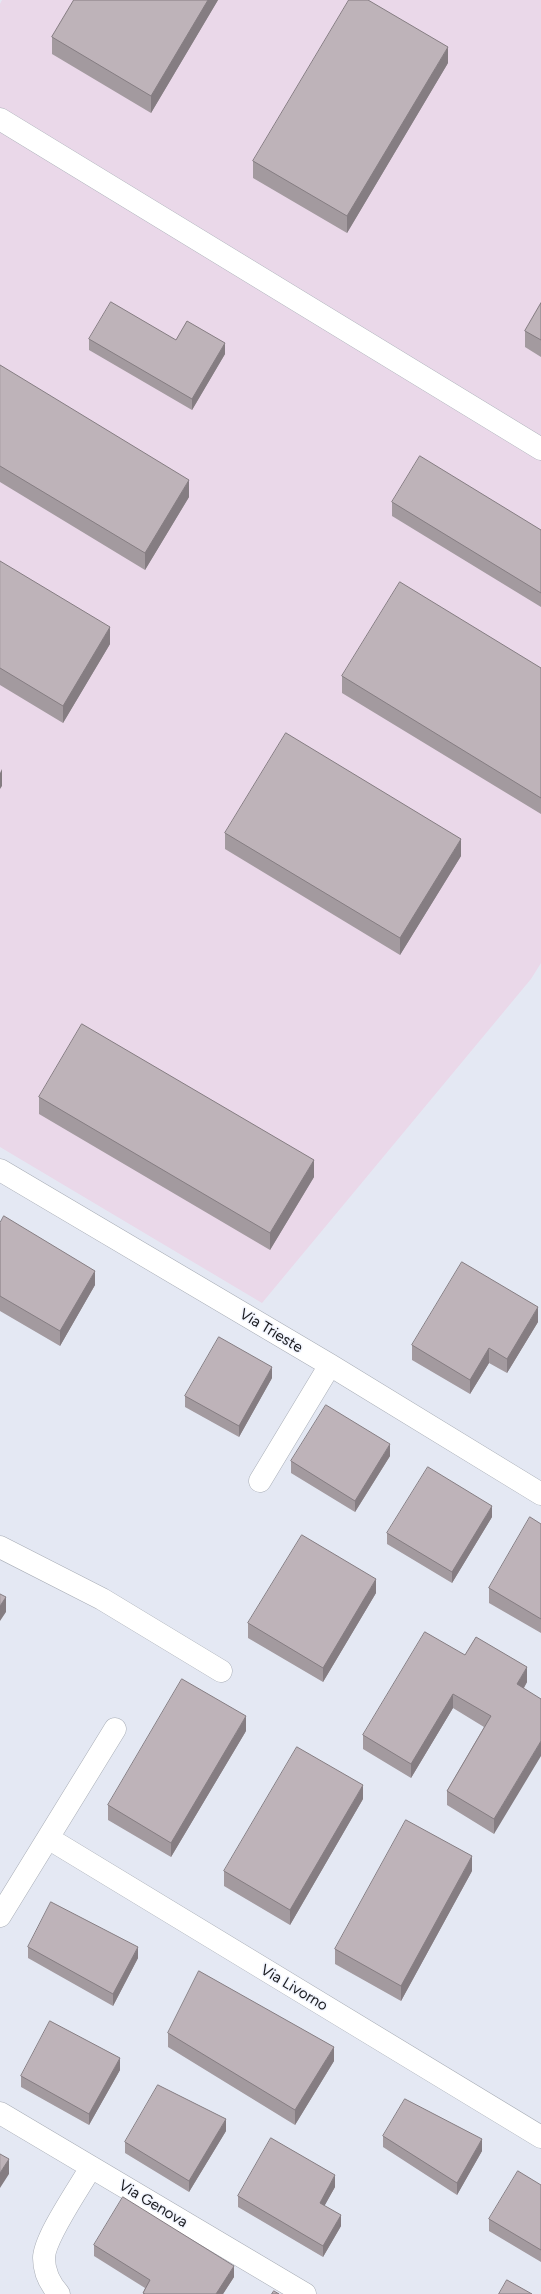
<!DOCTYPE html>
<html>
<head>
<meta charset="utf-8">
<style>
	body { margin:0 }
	canvas { display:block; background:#e4e8f3 }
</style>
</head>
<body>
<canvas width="541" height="2294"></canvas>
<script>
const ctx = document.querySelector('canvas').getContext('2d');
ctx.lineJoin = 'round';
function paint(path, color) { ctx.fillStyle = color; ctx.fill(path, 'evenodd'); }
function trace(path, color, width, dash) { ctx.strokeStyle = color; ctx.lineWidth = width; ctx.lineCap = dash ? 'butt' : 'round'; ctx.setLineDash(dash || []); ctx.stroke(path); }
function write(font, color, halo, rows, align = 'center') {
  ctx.font = font + ' Figtree,sans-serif'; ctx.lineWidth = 3; ctx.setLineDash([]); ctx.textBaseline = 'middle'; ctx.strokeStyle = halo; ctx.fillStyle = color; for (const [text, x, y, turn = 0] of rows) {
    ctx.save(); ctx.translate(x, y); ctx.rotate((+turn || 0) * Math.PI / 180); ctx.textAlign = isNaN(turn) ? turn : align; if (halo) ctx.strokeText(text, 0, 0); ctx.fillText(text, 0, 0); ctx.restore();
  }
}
paint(new Path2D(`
	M2,0H541V963L531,979L262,1303L0,1147V4Z`), '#ead8e9');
const minor = new Path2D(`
	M0,119L541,449
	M0,1170L330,1365L541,1494
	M260,1481L330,1365
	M0,1547L102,1599L221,1671
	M48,1838L541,2137
	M0,1916L115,1729
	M0,2113L305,2294
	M59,2294C50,2284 44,2272 44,2258C44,2238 80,2187 91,2167`);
trace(minor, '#a8adb6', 23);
trace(minor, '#fff', 22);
paint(new Path2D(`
	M74,0H218L151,113L52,54V37Z
	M448,63L347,233L253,178V161Z
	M541,303V357L525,347V331Z
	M89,339L176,340L225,354L192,410L89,350Z
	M0,365L189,497L145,570L0,482Z
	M392,502L541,530V607L392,516Z
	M0,561L110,644L63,723L0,685Z
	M541,668V814L342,693V676Z
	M225,833L461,856L400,955L225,849Z
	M39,1097L314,1177L270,1250L39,1114Z
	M0,1223L95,1285L60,1346L0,1311Z
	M538,1322L507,1373L489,1363L470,1394L412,1360V1345Z
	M272,1378L239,1437L185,1407V1396Z
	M390,1456L355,1512L291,1473V1461Z
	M492,1517L452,1583L387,1544V1533Z
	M541,1524V1633L489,1603V1588Z
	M376,1593L323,1682L248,1638V1623Z
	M465,1655L527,1682L524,1688L494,1834L447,1805V1791L484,1727L453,1708L411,1778L363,1749V1735Z
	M246,1731L171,1857L108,1820V1805Z
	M363,1799L290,1925L224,1886V1871Z
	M472,1871L401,2001L335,1964V1949Z
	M28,1947L138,1958L113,2006L28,1958Z
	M168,2033L334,2061L295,2125L168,2047Z
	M120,2070L89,2125L21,2087V2076Z
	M226,2131L189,2192L125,2153V2142Z
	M383,2136L482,2151L457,2195L383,2147Z
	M541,2185V2262L489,2231V2219Z
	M335,2187L324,2206L341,2226L323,2257L238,2207V2196Z
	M94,2245L234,2277L223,2294H143V2293L145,2288L94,2256Z`), '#a39a9f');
paint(new Path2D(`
	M208,0H218L151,113V96Z
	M448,47V63L347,233V216Z
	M225,343V354L192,410V399Z
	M189,480V497L145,570V553Z
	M110,627V644L63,723V706Z
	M2,769V786L0,789V773Z
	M461,839V856L400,955V938Z
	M314,1160V1177L270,1250V1233Z
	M95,1271V1285L60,1346V1331Z
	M538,1307V1322L507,1373V1359Z
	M489,1348V1363L470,1394V1380Z
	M272,1367V1378L239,1437V1426Z
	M390,1444V1456L355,1512V1501Z
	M492,1506V1517L452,1583V1572Z
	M376,1579V1593L323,1682V1668Z
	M6,1597V1612L0,1621V1606Z
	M527,1667V1682L517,1699V1684Z
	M453,1694V1708L411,1778V1764Z
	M246,1716V1731L171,1857V1843Z
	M541,1741V1756L494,1834V1819Z
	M363,1785V1799L290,1925V1910Z
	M472,1856V1871L401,2001V1986Z
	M138,1947V1958L113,2006V1994Z
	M334,2047V2061L295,2125V2110Z
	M120,2058V2070L89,2125V2114Z
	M226,2119V2131L189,2192V2181Z
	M482,2139V2151L457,2195V2183Z
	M9,2159V2174L0,2188V2173Z
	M335,2175V2187L320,2214V2203Z
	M341,2215V2226L323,2257V2246Z
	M234,2266V2277L223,2294H216Z`), '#857d82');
const building = new Path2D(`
	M74,0H208L151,96L52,37Z
	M349,0H368L448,47L347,216L253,161Z
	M111,302L176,340L187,321L225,343L192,399L89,339Z
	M541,303V340L525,331Z
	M0,365L189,480L145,553L0,466Z
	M420,456L541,530V593L392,502Z
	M0,561L110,627L63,706L0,668Z
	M400,582L541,668V798L342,676Z
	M286,733L461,839L400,938L225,833Z
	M82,1024L314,1160L270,1233L39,1097Z
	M4,1216L95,1271L60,1331L0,1296V1223Z
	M462,1262L538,1307L507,1359L489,1348L470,1380L412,1345Z
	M219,1337L272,1367L239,1426L185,1396Z
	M326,1405L390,1444L355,1501L291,1461Z
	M428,1467L492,1506L452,1572L387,1533Z
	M530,1517L541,1524V1619L489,1588Z
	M302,1535L376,1579L323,1668L248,1623Z
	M0,1594L6,1597L0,1606Z
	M425,1632L465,1655L476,1637L527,1667L517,1684L541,1699V1741L494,1819L447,1791L491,1716L453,1694L411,1764L363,1735Z
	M182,1679L246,1716L171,1843L108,1805Z
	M297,1747L363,1785L290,1910L224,1871Z
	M406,1820L472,1856L401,1986L335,1949Z
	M51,1902L138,1947L113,1994L28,1947Z
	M199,1971L334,2047L295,2110L168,2033Z
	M50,2021L120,2058L89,2114L21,2076Z
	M158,2085L226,2119L189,2181L125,2142Z
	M405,2099L482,2139L457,2183L383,2136Z
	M271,2138L335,2175L320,2203L341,2215L323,2246L238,2196Z
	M0,2154L9,2159L0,2173Z
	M518,2171L541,2185V2250L489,2219Z
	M123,2197L234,2266L216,2294H145L143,2293L150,2280L94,2245Z
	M507,2280L532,2294H499Z
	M274,2291L279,2294H272Z`);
paint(building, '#beb3b9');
trace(building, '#857d82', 1);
write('15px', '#1b1c20', '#f2f5fe', [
	["Via Trieste",271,1331,31],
	["Via Livorno",294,1988,31],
	["Via Genova",153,2204,31]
]);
</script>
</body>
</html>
